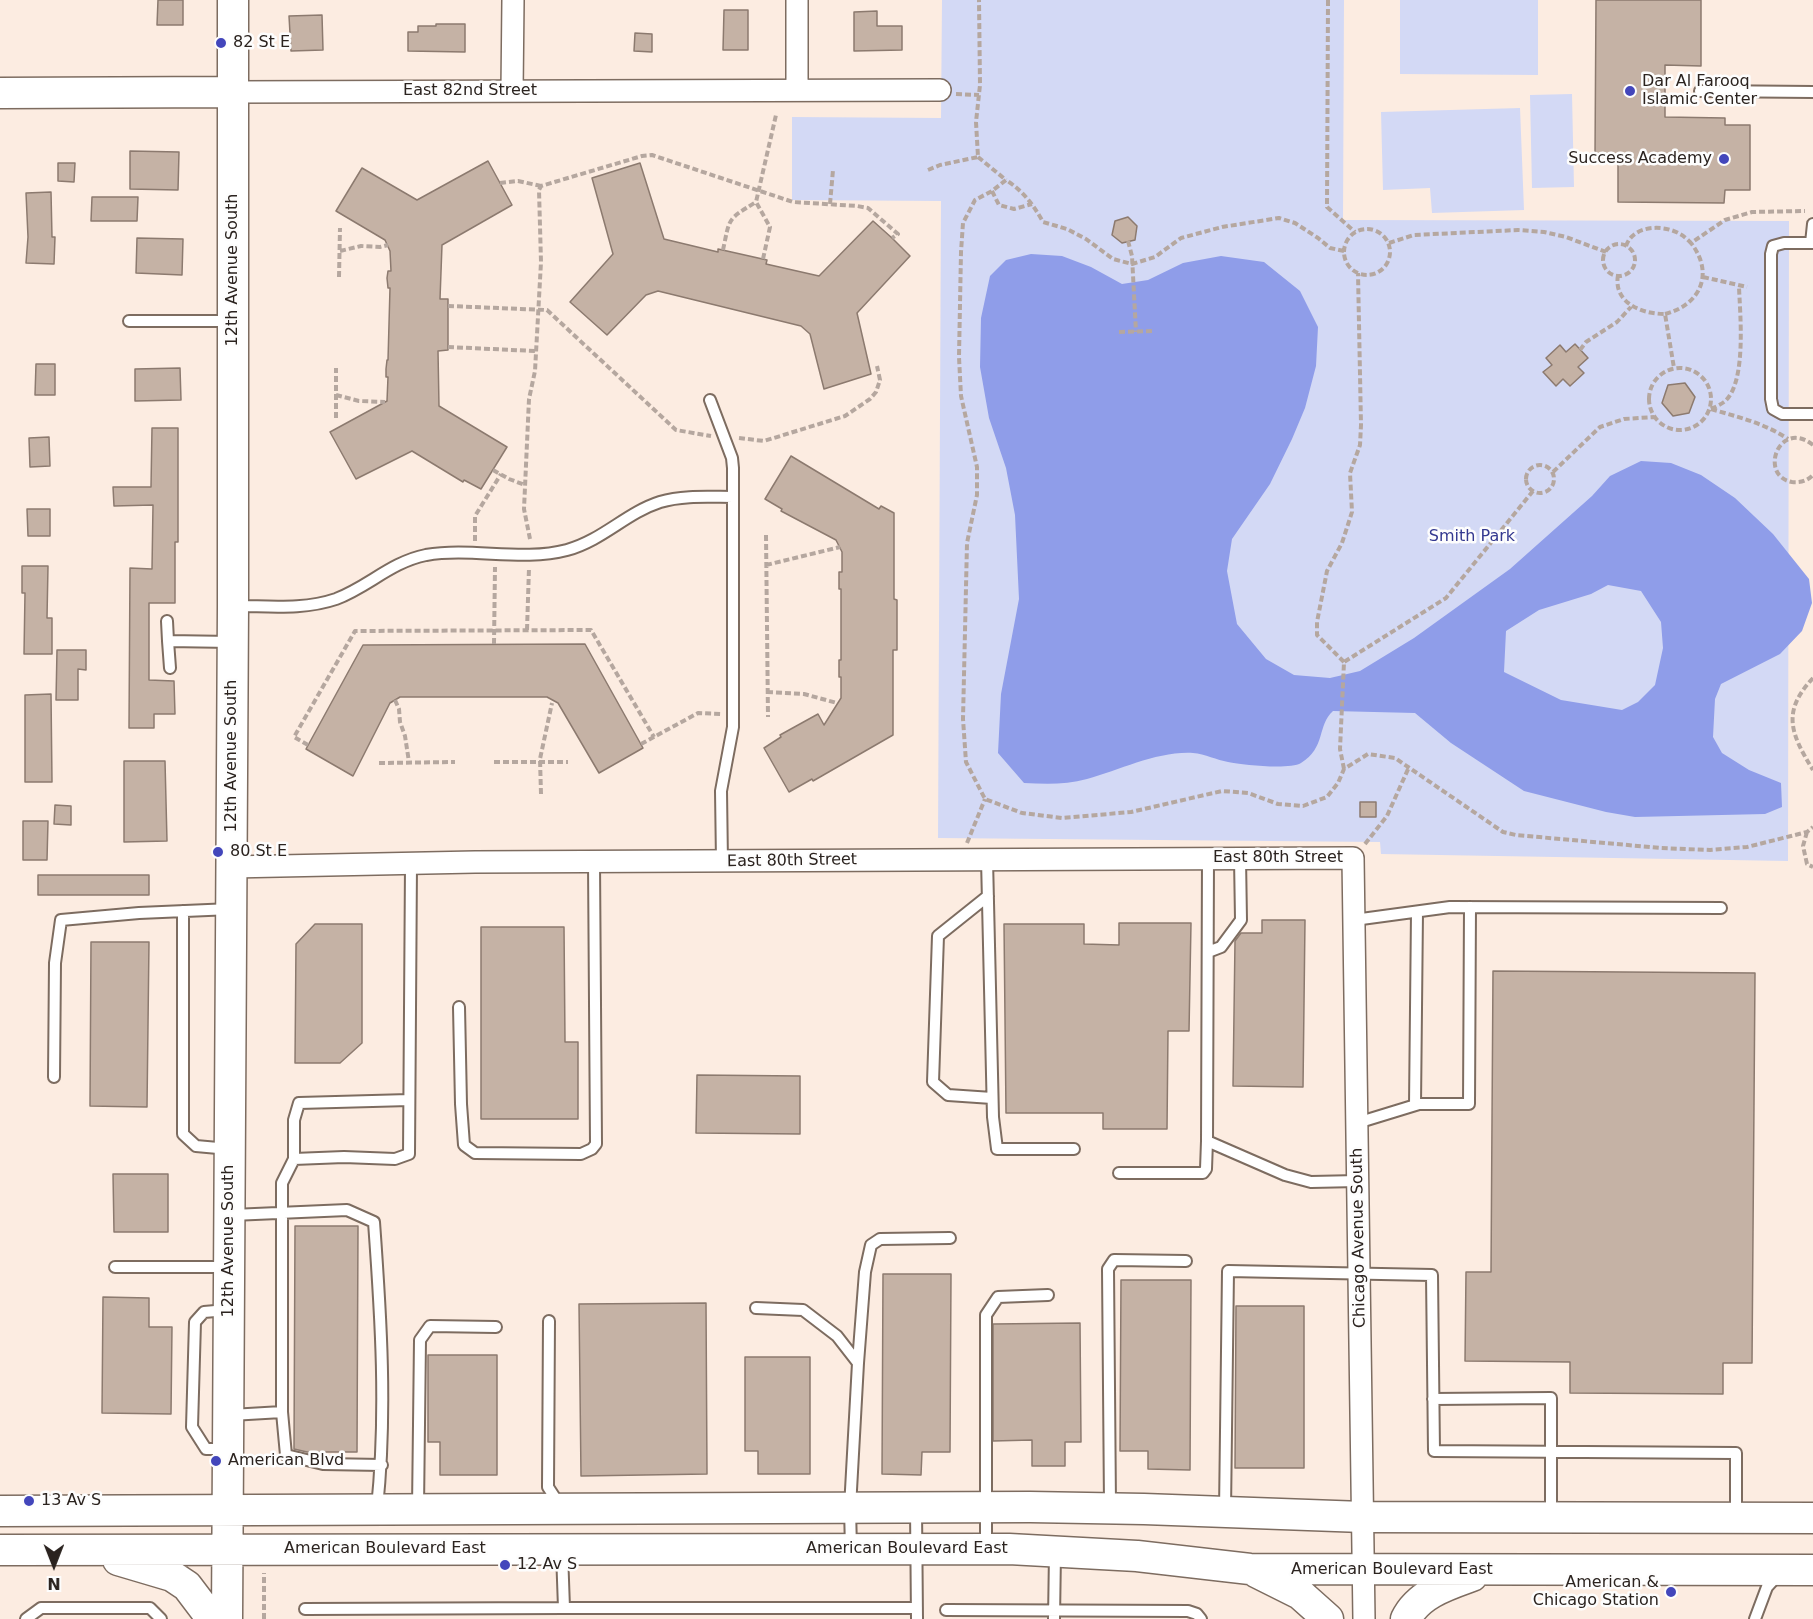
<!DOCTYPE html>
<html>
<head>
<meta charset="utf-8">
<style>
	body { margin:0 }
	#map { position:relative; width:1813px; height:1619px; overflow:hidden; background:#fcece1; font-family:"DejaVu Sans",sans-serif }
	canvas { display:block }
	.north { position:absolute; left:24px; top:1535px; width:60px; height:60px; -webkit-text-stroke:4px #fdfdfd; paint-order:stroke; rotate:180deg; font-size:16px; font-weight:700; line-height:24px; text-align:center; color:#2b231f }
	.north::after { content:''; display:block; margin:auto; width:21px; height:27px; background:#2b231f; clip-path:polygon(50% 0,100% 100%,50% 72%,0 100%) }
</style>
</head>
<body>
<div id="map">
<canvas width="1813" height="1619"></canvas>
<div class="north">N</div>
</div>
<script>
const ctx = document.querySelector('canvas').getContext('2d');
ctx.lineJoin = 'round';
function paint(path, color) { ctx.fillStyle = color; ctx.fill(path, 'evenodd'); }
function trace(path, color, width, dash) { ctx.strokeStyle = color; ctx.lineWidth = width; ctx.lineCap = dash ? 'butt' : 'round'; ctx.setLineDash(dash || []); ctx.stroke(path); }
function write(font, color, halo, rows, align = 'center') {
  ctx.font = font + ' "DejaVu Sans",sans-serif'; ctx.lineWidth = 5; ctx.setLineDash([]); ctx.textBaseline = 'middle'; ctx.strokeStyle = halo; ctx.fillStyle = color; for (const [text, x, y, turn = 0] of rows) {
    ctx.save(); ctx.translate(x, y); ctx.rotate((+turn || 0) * Math.PI / 180); ctx.textAlign = isNaN(turn) ? turn : align; if (halo) ctx.strokeText(text, 0, 0); ctx.fillText(text, 0, 0); ctx.restore();
  }
}
paint(new Path2D(`
	M942,0H1344L1343,220L1789,221L1788,861L1381,854L1380,842L938,838L941,201L792,200V117L941,118Z
	M1400,0H1538V75L1400,74Z
	M1572,94L1574,187L1532,188L1530,95Z
	M1520,108L1524,210L1432,213L1430,188L1383,190L1381,112Z`), '#d3d9f5');
paint(new Path2D(`
	M1031,254L1062,256L1091,267L1122,284L1148,280L1183,263L1221,256L1264,262L1300,291L1318,327L1316,366L1305,408L1292,439L1270,484L1232,539L1227,571L1237,624L1266,659L1294,675L1330,678L1360,671L1414,638L1510,569L1592,496L1610,476L1641,461L1671,463L1701,475L1735,498L1773,534L1809,579L1812,603L1802,631L1780,654L1721,684L1715,699L1713,737L1722,753L1749,770L1781,783L1782,807L1765,814L1635,817L1606,812L1524,791L1451,743L1415,713L1333,711C1317,725 1326,748 1301,763C1289,770 1243,765 1228,762C1217,760 1205,754 1193,753C1157,751 1121,770 1087,779C1066,785 1045,784 1024,783L998,753L1001,694L1019,599L1015,515L1006,468L989,418L980,367L981,318L990,276L1006,260ZM1608,585L1641,591L1661,622L1663,648L1655,685L1638,702L1622,710L1561,700L1504,672L1506,631L1539,610L1591,594Z`), '#8f9de9');
const building = new Path2D(`
	M158,0H183V25H157Z
	M1596,0H1701V66L1665,65V117L1725,118V125H1750V190H1725L1724,203L1618,202V157L1595,156Z
	M724,10H748V50H723Z
	M877,11V26H902V50L854,51V12Z
	M322,15L323,50L291,51L289,16Z
	M436,24H465V52L408,51V32H418V26H436Z
	M635,33L652,34V52L634,51Z
	M130,151L179,152L178,190L130,189Z
	M488,161L512,205L442,245L440,299H448V350L438,351L439,406L507,447L481,489L464,480L463,482L412,451L356,479L330,432L387,401L388,377H386V369L387,360H388L390,288H388L387,278L388,271H391L390,251L385,240L336,211L362,168L417,200Z
	M58,163H75L74,182L58,181Z
	M640,163L664,239L718,252V249L767,260L766,264L819,276L873,221L892,238L910,256L857,313L871,374L824,389L810,334L801,326L658,291L646,295L607,335L570,302L613,254L592,178Z
	M51,192L52,237H55L54,264L26,263L28,237L26,193Z
	M92,197H138L137,221H91Z
	M1128,217L1137,226L1135,240L1122,243L1112,235L1115,221Z
	M137,238L183,239L182,275L136,273Z
	M1575,344L1588,358L1578,367L1584,373L1570,386L1563,379L1556,386L1543,372L1552,365L1546,358L1560,345L1566,352Z
	M36,364H55V395H35Z
	M180,368L181,400L135,401V369Z
	M1685,383L1695,397L1689,413L1673,416L1662,403L1668,385Z
	M152,428H178V542H175V603H149V680L174,681L175,714H154V728H129L130,568L152,569L153,505L114,506L113,487H151Z
	M49,437L50,466L30,467L29,438Z
	M791,456L879,509L881,506L894,513V599L897,600V650H893V735L813,781L812,779L789,792L764,748L781,737L780,735L818,714L824,725L841,698V677H839V660H841V589H839V572H842V552L836,540L781,511L782,509L765,499Z
	M27,509H50V536H28Z
	M22,566H48L47,618H52V654H24L25,593H22Z
	M585,644L643,748L599,773L558,703L547,697H400L390,703L353,776L306,749L363,645Z
	M57,650H86V670L78,669V700H56Z
	M51,694L52,782H25V695Z
	M124,761H165L167,841L124,842Z
	M1360,802H1376V817H1360Z
	M55,805L71,806V825L54,824Z
	M23,821H48L47,860H23Z
	M38,875H149V895H38Z
	M1262,920H1305L1303,1087L1233,1086L1235,941L1241,933H1262Z
	M1119,923H1191L1189,1031H1168L1167,1129H1103V1113H1006L1004,924H1084V944L1119,945Z
	M315,924H362V1043L340,1063H295L296,944Z
	M481,927H564L565,1042H578V1119H481Z
	M91,942H149L147,1107L90,1106Z
	M1493,971L1755,973L1752,1363H1723V1394L1570,1393V1362L1465,1361L1466,1272H1491Z
	M697,1075L800,1076V1134L696,1133Z
	M113,1174H168V1232H114Z
	M295,1226H358L357,1452H307L294,1449Z
	M883,1274H951L950,1452H922L921,1475L882,1474Z
	M1121,1280H1191L1190,1470L1148,1469V1451H1120Z
	M103,1297L149,1298V1327H172L171,1414L102,1413Z
	M706,1303L707,1474L581,1476L579,1304Z
	M1236,1306H1304V1468H1235Z
	M1080,1323L1081,1442H1065V1466H1032V1440L993,1441V1324Z
	M428,1355H497V1475H440V1442H428Z
	M745,1357H810V1474H758V1451H745Z`);
paint(building, '#c5b2a5');
trace(building, '#8c7a6f', 1.5);
const lane = new Path2D(`
	M1700,91L1813,92
	M1811,243L1813,224
	M1813,243H1784L1773,246L1771,254V399L1773,409L1782,414H1813
	M129,321H233
	M710,400L732,458L733,468V727L721,791L722,862
	M236,606C269,606 304,610 336,599C368,587 391,562 426,555C472,547 522,562 567,550C603,540 626,513 660,502C683,495 709,497 733,497
	M167,621L168,641L232,642
	M168,641L170,668
	M1208,858L1207,1141L1285,1175L1311,1182L1358,1181
	M987,859L993,1117L997,1149H1074
	M988,896L938,936L933,1082L948,1095L992,1098
	M183,911V1134L196,1146L229,1149
	M1354,920L1450,907L1721,908
	M1208,952L1221,947L1241,920L1240,858
	M459,1007L461,1104L464,1145L475,1153L581,1154L592,1149L596,1144L594,862
	M54,1077L55,963L61,920L139,913L231,909
	M1415,1105L1417,912
	M1357,1123L1419,1104H1469L1470,907
	M294,1159V1120L299,1103L409,1100
	M1119,1173H1203L1206,1169L1207,1141
	M232,1215L347,1210L374,1222C381,1318 387,1413 377,1508
	M115,1267H228
	M756,1308L803,1310L837,1336L858,1363L850,1508L851,1549
	M227,1310L204,1312L195,1322L192,1427L206,1449H227
	M549,1321L548,1487L559,1504
	M858,1363L865,1272L871,1245L880,1239L950,1238
	M1433,1399L1551,1398V1514
	M231,1415L282,1412
	M382,1465L323,1464L286,1455L282,1412V1183L294,1159L344,1157L395,1159L409,1154L411,864
	M1110,1505L1108,1269L1114,1260L1186,1261
	M418,1508L420,1340L430,1326L496,1327
	M916,1508L917,1619
	M1225,1511L1228,1271L1432,1275L1434,1451L1736,1453V1518
	M986,1548V1315L998,1297L1048,1295
	M562,1552L564,1608H917
	M305,1609L564,1608
	M946,1610L1188,1611L1197,1614L1201,1619
	M26,1619L41,1608H150L161,1619
	M1054,1619L1055,1553
	M1755,1619L1767,1587L1778,1575`);
const street = new Path2D(`
	M797,90V0
	M512,91L513,0
	M232,92L940,90
	M231,867L475,862L1353,858L1364,1619`);
const secondary = new Path2D(`
	M0,93L232,92
	M0,1511L1030,1507L1144,1509L1363,1517L1813,1518
	M0,1550L1009,1549L1137,1556L1250,1569L1813,1570
	M118,1560L172,1576L187,1586L212,1619
	M1256,1572L1300,1594L1328,1619
	M227,1619L233,606V0
	M1406,1619C1418,1594 1447,1585 1472,1576`);
trace(lane, '#7d6c60', 14);
trace(street, '#7d6c60', 24);
trace(secondary, '#7d6c60', 33);
trace(new Path2D(`
	M1328,0L1327,207L1355,232
	M956,94L979,95
	M978,157L1006,180
	M928,170L940,165L978,157L976,122L980,85L979,0
	M500,183L518,181L541,186
	M992,191L999,205L1014,209L1032,204
	M830,204L833,170
	M1344 252a23 23 0 1 1 46 0a23 23 0 1 1-46 0Z
	M1128,241L1132,256L1136,332
	M1389,243L1414,235L1518,230L1544,232L1566,237L1606,252
	M1603 260a16 16 0 1 1 32 0a16 16 0 1 1-32 0Z
	M1626,246C1633,225 1663,224 1680,234C1684,236 1688,240 1691,243L1725,220L1752,212L1805,211
	M723,250C730,217 727,220 756,202
	M340,251L361,246L380,247L388,245
	M1344,251L1330,248L1318,238L1295,223L1279,218L1222,227L1181,238L1155,257L1132,264L1113,259L1086,239L1067,229L1043,222C1033,204 1023,191 1006,180L992,191L975,200L963,223L961,252L959,357L961,396L977,467V495L967,543L963,719L966,762L985,799L1022,813L1062,818L1131,812L1222,791L1248,793L1278,804L1303,806L1327,797L1338,783L1344,769L1368,754L1395,758L1503,832L1516,835L1661,848L1710,850L1747,847L1807,832L1813,827
	M763,259L770,227L756,202L776,115
	M1618,275C1613,303 1642,314 1665,314L1674,368
	M339,277L340,228
	M1703,277L1747,287
	M448,306L547,310L676,430L711,436
	M1665,314C1700,305 1715,274 1691,243
	M1119,332L1153,331
	M448,347L535,351
	M1580,350L1586,342L1617,322L1631,307
	M1649 399a31 31 0 1 1 62 0a31 31 0 1 1-62 0Z
	M336,395L359,401L385,402
	M1711,409C1715,407 1720,405 1724,402C1747,384 1740,314 1739,287
	M1711,409C1738,417 1764,423 1788,439
	M336,418V368
	M739,438L764,441L845,416L870,399L876,392L880,380L877,366
	M1813,445C1779,418 1758,476 1792,482C1800,483 1807,481 1813,475
	M1526 479a14 14 0 1 1 28 0a14 14 0 1 1-28 0Z
	M493,470L509,479L525,485
	M1553,472L1600,427L1624,419L1654,417
	M766,535L768,717
	M530,539L524,509L529,399L535,371L541,262L539,190L541,186L642,156L652,155L793,202L857,206L868,208L898,234L892,238
	M475,541V516L501,474
	M766,565L840,547
	M527,630L529,568
	M494,644L495,567
	M1344,662L1317,635V622L1327,571L1342,543L1352,512L1350,473L1360,445L1361,425L1358,273
	M1813,678C1781,712 1791,734 1813,770
	M767,692L804,694L837,703
	M395,700L399,709L400,722L405,736L409,762
	M641,744L698,713L721,714
	M308,745L294,737L355,631L591,630L654,737
	M494,762H568
	M379,763L455,762
	M1344,769L1340,749L1344,662L1446,598L1533,491
	M541,794L540,759L552,703
	M1807,832L1803,846L1807,864L1813,867
	M967,843L985,799
	M1365,844L1387,816L1409,767
	M264,1619V1573`), '#b5a79f', 4, [6, 3]);
trace(lane, '#fff', 10);
trace(street, '#fff', 21);
trace(secondary, '#fff', 30);
for (const [x, y, r, color] of [
	[221,43,6,"#4346bb"],
	[1630,91,6,"#4346bb"],
	[1724,159,6,"#4346bb"],
	[218,852,6,"#4346bb"],
	[216,1461,6,"#4346bb"],
	[29,1501,6,"#4346bb"],
	[505,1565,6,"#4346bb"],
	[1671,1592,6,"#4346bb"]
]) { const dot = new Path2D(); dot.arc(x, y, r, 0, 2 * Math.PI); ctx.fillStyle = color; ctx.fill(dot); trace(dot, '#fdfdfd', 2); }
write('16px', '#2b231f', '#fdfdfd', [
	["82 St E",233,43],
	["Dar Al Farooq",1642,82],
	["Islamic Center",1642,100],
	["Success Academy",1712,159,"right"],
	["80 St E",230,852],
	["American Blvd",228,1461],
	["13 Av S",41,1501],
	["12 Av S",517,1565],
	["American &",1659,1583,"right"],
	["Chicago Station",1659,1601,"right"]
], 'left');
write('16px', '#2b231f', '#fdfdfd', [
	["East 82nd Street",470,91],
	["12th Avenue South",233,270,-90],
	["12th Avenue South",232,756,-90],
	["East 80th Street",1278,858],
	["East 80th Street",792,861,-1],
	["Chicago Avenue South",1359,1238,-91],
	["12th Avenue South",229,1241,-90],
	["American Boulevard East",385,1549],
	["American Boulevard East",907,1549],
	["American Boulevard East",1392,1570]
]);
write('16px', '#343990', '#fdfdfd', [
	["Smith Park",1472,537]
]);
</script>
</body>
</html>
